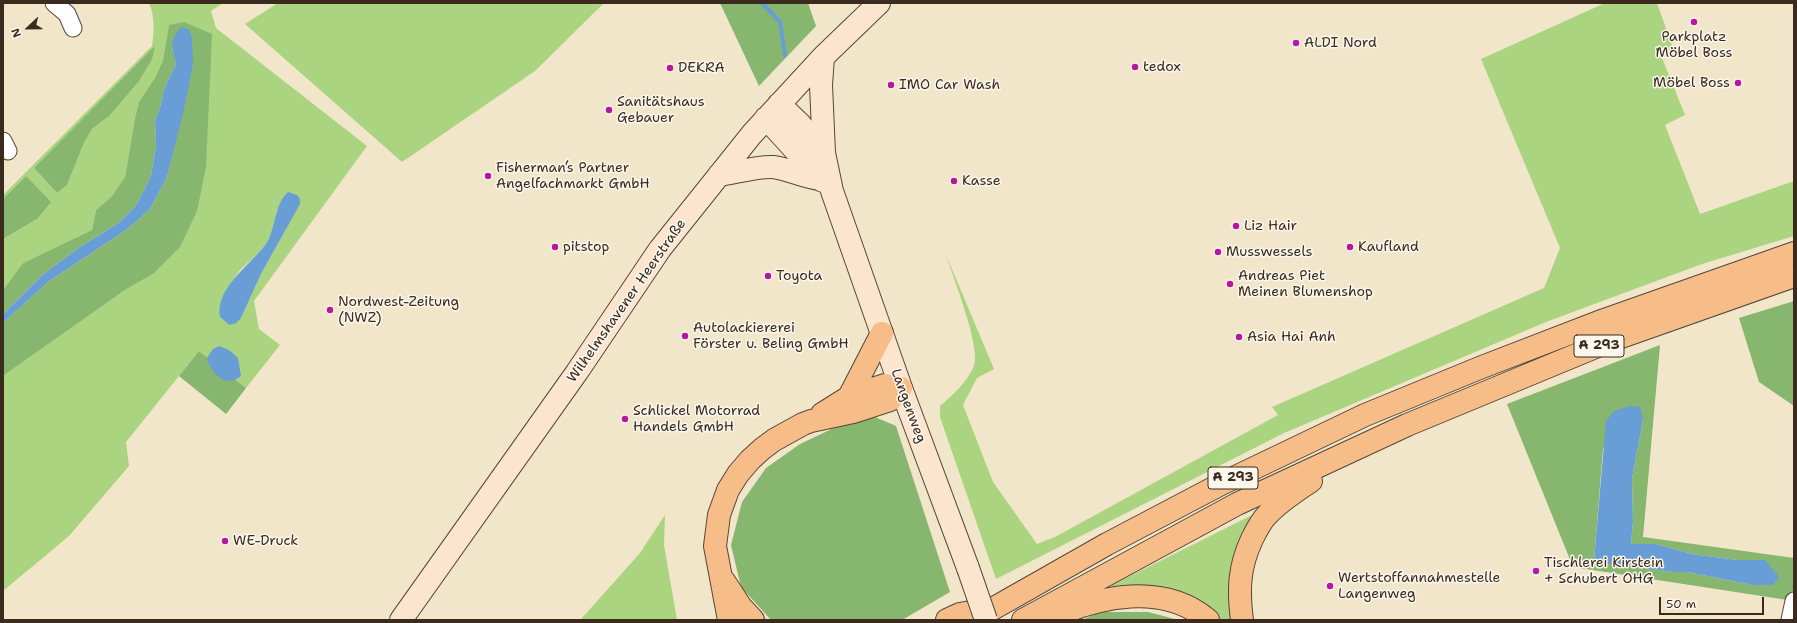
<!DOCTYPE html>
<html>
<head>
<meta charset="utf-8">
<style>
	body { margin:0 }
	#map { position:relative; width:1797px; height:623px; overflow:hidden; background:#f1e6ca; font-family:"Shantell Sans",sans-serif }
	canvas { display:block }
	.frame { position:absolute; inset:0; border:4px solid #3b2a1e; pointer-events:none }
	.north { position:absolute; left:8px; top:8px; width:40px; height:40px; -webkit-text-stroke:3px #fbf7ec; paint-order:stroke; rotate:248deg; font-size:11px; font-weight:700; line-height:16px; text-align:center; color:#3b2a1e }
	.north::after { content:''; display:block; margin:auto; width:14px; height:18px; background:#3b2a1e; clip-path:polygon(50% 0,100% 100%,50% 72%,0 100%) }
	.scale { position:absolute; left:1659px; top:597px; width:105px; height:18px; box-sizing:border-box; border:2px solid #3b2a1e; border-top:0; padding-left:5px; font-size:12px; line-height:14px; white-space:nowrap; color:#3b2a1e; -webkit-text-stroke:3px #fbf7ec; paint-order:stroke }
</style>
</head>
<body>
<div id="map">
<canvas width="1797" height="623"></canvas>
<div class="frame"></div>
<div class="north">N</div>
<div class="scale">50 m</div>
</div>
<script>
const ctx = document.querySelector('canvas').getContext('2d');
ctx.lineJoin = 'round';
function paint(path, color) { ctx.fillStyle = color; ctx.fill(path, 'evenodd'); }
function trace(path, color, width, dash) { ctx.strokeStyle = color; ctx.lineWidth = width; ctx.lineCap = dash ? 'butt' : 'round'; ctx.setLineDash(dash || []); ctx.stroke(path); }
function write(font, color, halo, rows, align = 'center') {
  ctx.font = font + ' "Shantell Sans",sans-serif'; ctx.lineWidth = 3; ctx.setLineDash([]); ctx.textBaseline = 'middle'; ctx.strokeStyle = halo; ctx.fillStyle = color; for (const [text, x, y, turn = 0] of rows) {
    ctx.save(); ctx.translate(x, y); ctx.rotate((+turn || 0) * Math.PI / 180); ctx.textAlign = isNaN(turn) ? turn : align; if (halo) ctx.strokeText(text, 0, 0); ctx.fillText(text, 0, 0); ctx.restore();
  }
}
paint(new Path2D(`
	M149,3H223L211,11L216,28L367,146L254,301L259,329L280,345L246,388L199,351L126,442L129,466L69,536L3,591V376L125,290L153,274L206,167L169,25L163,60L156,76L139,102L135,118L125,177L112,196L96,210L92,230L23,263L3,290V239L37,219L26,176L3,199V195L152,46C154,32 155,16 149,3ZM109,116L92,129L84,143L67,185L57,193L34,168ZM277,209L286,229L261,274L241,318L229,325L220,317L229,286L240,270L264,248L273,230Z
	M278,3H604L535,71L402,162L245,24Z
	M1605,3H1657L1674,51L1662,58L1685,115L1665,125L1700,214L1794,181V236L1702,264L1546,322L1284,433L996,579L940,417V406C953,395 967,382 974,366C981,347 953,277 946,255L994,369L977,378L963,405L993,482L1037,544L1055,537L1278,415L1272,407L1544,288L1560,248L1481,59Z
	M665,515L664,545L677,620H583L582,618L640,553Z
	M1250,516L1257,519L1237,620H1216L1112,591V585Z`), '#aad47f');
paint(new Path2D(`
	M720,3H808L816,26L759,86Z
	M184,22L212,34L206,167L197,211L180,247L153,274L125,290L3,376V323L48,282L129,228L150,209L167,177L193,64L172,47L176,64L164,89L161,104L155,121L156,146L151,176L137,204L120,222L80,247L42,275L3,314V290L23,263L92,230L96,210L112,196L125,177L135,118L139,102L156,76L163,60L169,25Z
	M155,46L152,59L139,81L109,116L92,129L84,143L67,185L57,193L34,168Z
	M26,176L51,202L37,219L3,239V199Z
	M1794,301V406L1759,382L1739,318Z
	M1660,345L1643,537L1794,558V601L1573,567L1507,404ZM1643,420L1632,479L1633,521L1631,544H1656L1692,554L1737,560H1765L1753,585L1687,572H1673L1594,560L1603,449Z
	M199,351L246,388L226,414L179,376Z
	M875,417L896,426L950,592L902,620H771L741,587L731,545L742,502L766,468L800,444L838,426Z
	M1100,612H1148L1179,620H1082Z`), '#87b66e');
paint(new Path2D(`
	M181,27L189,29L192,39L193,64L184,109L167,177L150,209L129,228L48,282L3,323V314L42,275L80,247L120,222L137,204L151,176L156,146L155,121L161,104L164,89L176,64C172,48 169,40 181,27Z
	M288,192L297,195L300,199V204L261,274L241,318L236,323L229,325L220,317C215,290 247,267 263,248C277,232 272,207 288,192Z
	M219,346L229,350L238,358L241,376C225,389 211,373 207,358L213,349Z
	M1630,406L1640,407L1643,420L1632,479L1633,521L1631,544H1656L1692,554L1737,560H1765L1779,577L1773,585H1753L1687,572H1673L1652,569L1619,566L1594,560L1606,421L1614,411Z`), '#689dd5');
trace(new Path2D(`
	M762,3L780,22L785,55`), '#689dd5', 4);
const street = new Path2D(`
	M54,3L67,14L73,28
	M3,141L8,151
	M1790,620L1794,601`);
const secondary = new Path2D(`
	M823,57L821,85L824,153L832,191L901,388L968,568
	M779,104L800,124L824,153
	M766,118L823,181
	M719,175C735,173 757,166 773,167C790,169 805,178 821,179
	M401,620L577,372L660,249L752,134L823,57L879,3`);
const highway = new Path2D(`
	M849,397L882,333
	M822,414L849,397L885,385L901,388
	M724,581L741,607L753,620
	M1051,618C1099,596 1163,582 1208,620
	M729,620L715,546L719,515L728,490L738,474L750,460L762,449L774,440L803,424L811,421L853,412L890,400L901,388
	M947,620L960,614L987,609
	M973,620L1107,544L1223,483L1365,415L1482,367L1604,320L1794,253
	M1023,620L1237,504L1407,425L1610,341L1794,276
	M1242,620C1238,589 1239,567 1252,539C1256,531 1261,521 1267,515C1280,501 1296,491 1311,481`);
trace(street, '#564638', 19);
trace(secondary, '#564638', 24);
trace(highway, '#564638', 24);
trace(street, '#fff', 17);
trace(secondary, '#fce5cf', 22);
trace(highway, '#f7bd88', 22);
const secondaryBridge = new Path2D(`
	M968,568L986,620`);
trace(secondaryBridge, '#564638', 24, []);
trace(secondaryBridge, '#fce5cf', 22);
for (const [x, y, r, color] of [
	[1694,22,4,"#b5179e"],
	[1296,43,4,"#b5179e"],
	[1135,67,4,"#b5179e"],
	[670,68,4,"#b5179e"],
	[1738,83,4,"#b5179e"],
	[891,85,4,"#b5179e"],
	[609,110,4,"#b5179e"],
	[488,176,4,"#b5179e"],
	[954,181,4,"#b5179e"],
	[1236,226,4,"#b5179e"],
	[555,247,4,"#b5179e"],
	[1350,247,4,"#b5179e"],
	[1218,252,4,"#b5179e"],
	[768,276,4,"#b5179e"],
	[1230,284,4,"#b5179e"],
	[330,310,4,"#b5179e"],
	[685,336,4,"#b5179e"],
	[1239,337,4,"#b5179e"],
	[625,419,4,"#b5179e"],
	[225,541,4,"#b5179e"],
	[1536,571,4,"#b5179e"],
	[1330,586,4,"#b5179e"]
]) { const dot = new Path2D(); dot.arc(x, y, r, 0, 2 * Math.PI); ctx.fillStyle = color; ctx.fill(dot); trace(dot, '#fbf7ec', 1.5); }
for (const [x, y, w] of [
	[1599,346,50],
	[1233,478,50]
]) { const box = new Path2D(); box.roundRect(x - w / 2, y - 11, w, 22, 3); ctx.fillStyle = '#fbf7ec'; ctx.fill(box); trace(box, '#3b2a1e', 1); }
write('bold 13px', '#3b2a1e', null, [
	["A 293",1599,346],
	["A 293",1233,478]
]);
write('14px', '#3b2a1e', '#fbf7ec', [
	["Parkplatz",1694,37,"center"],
	["Möbel Boss",1694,53,"center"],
	["ALDI Nord",1304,43],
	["tedox",1143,67],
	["DEKRA",678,68],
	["Möbel Boss",1730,83,"right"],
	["IMO Car Wash",899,85],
	["Sanitätshaus",617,102],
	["Gebauer",617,118],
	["Fisherman‘s Partner",496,168],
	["Angelfachmarkt GmbH",496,184],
	["Kasse",962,181],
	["Liz Hair",1244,226],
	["pitstop",563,247],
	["Kaufland",1358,247],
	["Musswessels",1226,252],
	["Toyota",776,276],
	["Andreas Piet",1238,276],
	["Meinen Blumenshop",1238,292],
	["Nordwest-Zeitung",338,302],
	["(NWZ)",338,318],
	["Autolackiererei",693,328],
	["Förster u. Beling GmbH",693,344],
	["Asia Hai Anh",1247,337],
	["Schlickel Motorrad",633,411],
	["Handels GmbH",633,427],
	["WE-Druck",233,541],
	["Tischlerei Kirstein",1544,563],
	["+ Schubert OHG",1544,579],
	["Wertstoffannahmestelle",1338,578],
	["Langenweg",1338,594]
], 'left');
write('14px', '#3b2a1e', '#fbf7ec', [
	["Wilhelmshavener Heerstraße",627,301,-55],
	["Langenweg",908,406,70]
]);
</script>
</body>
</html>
